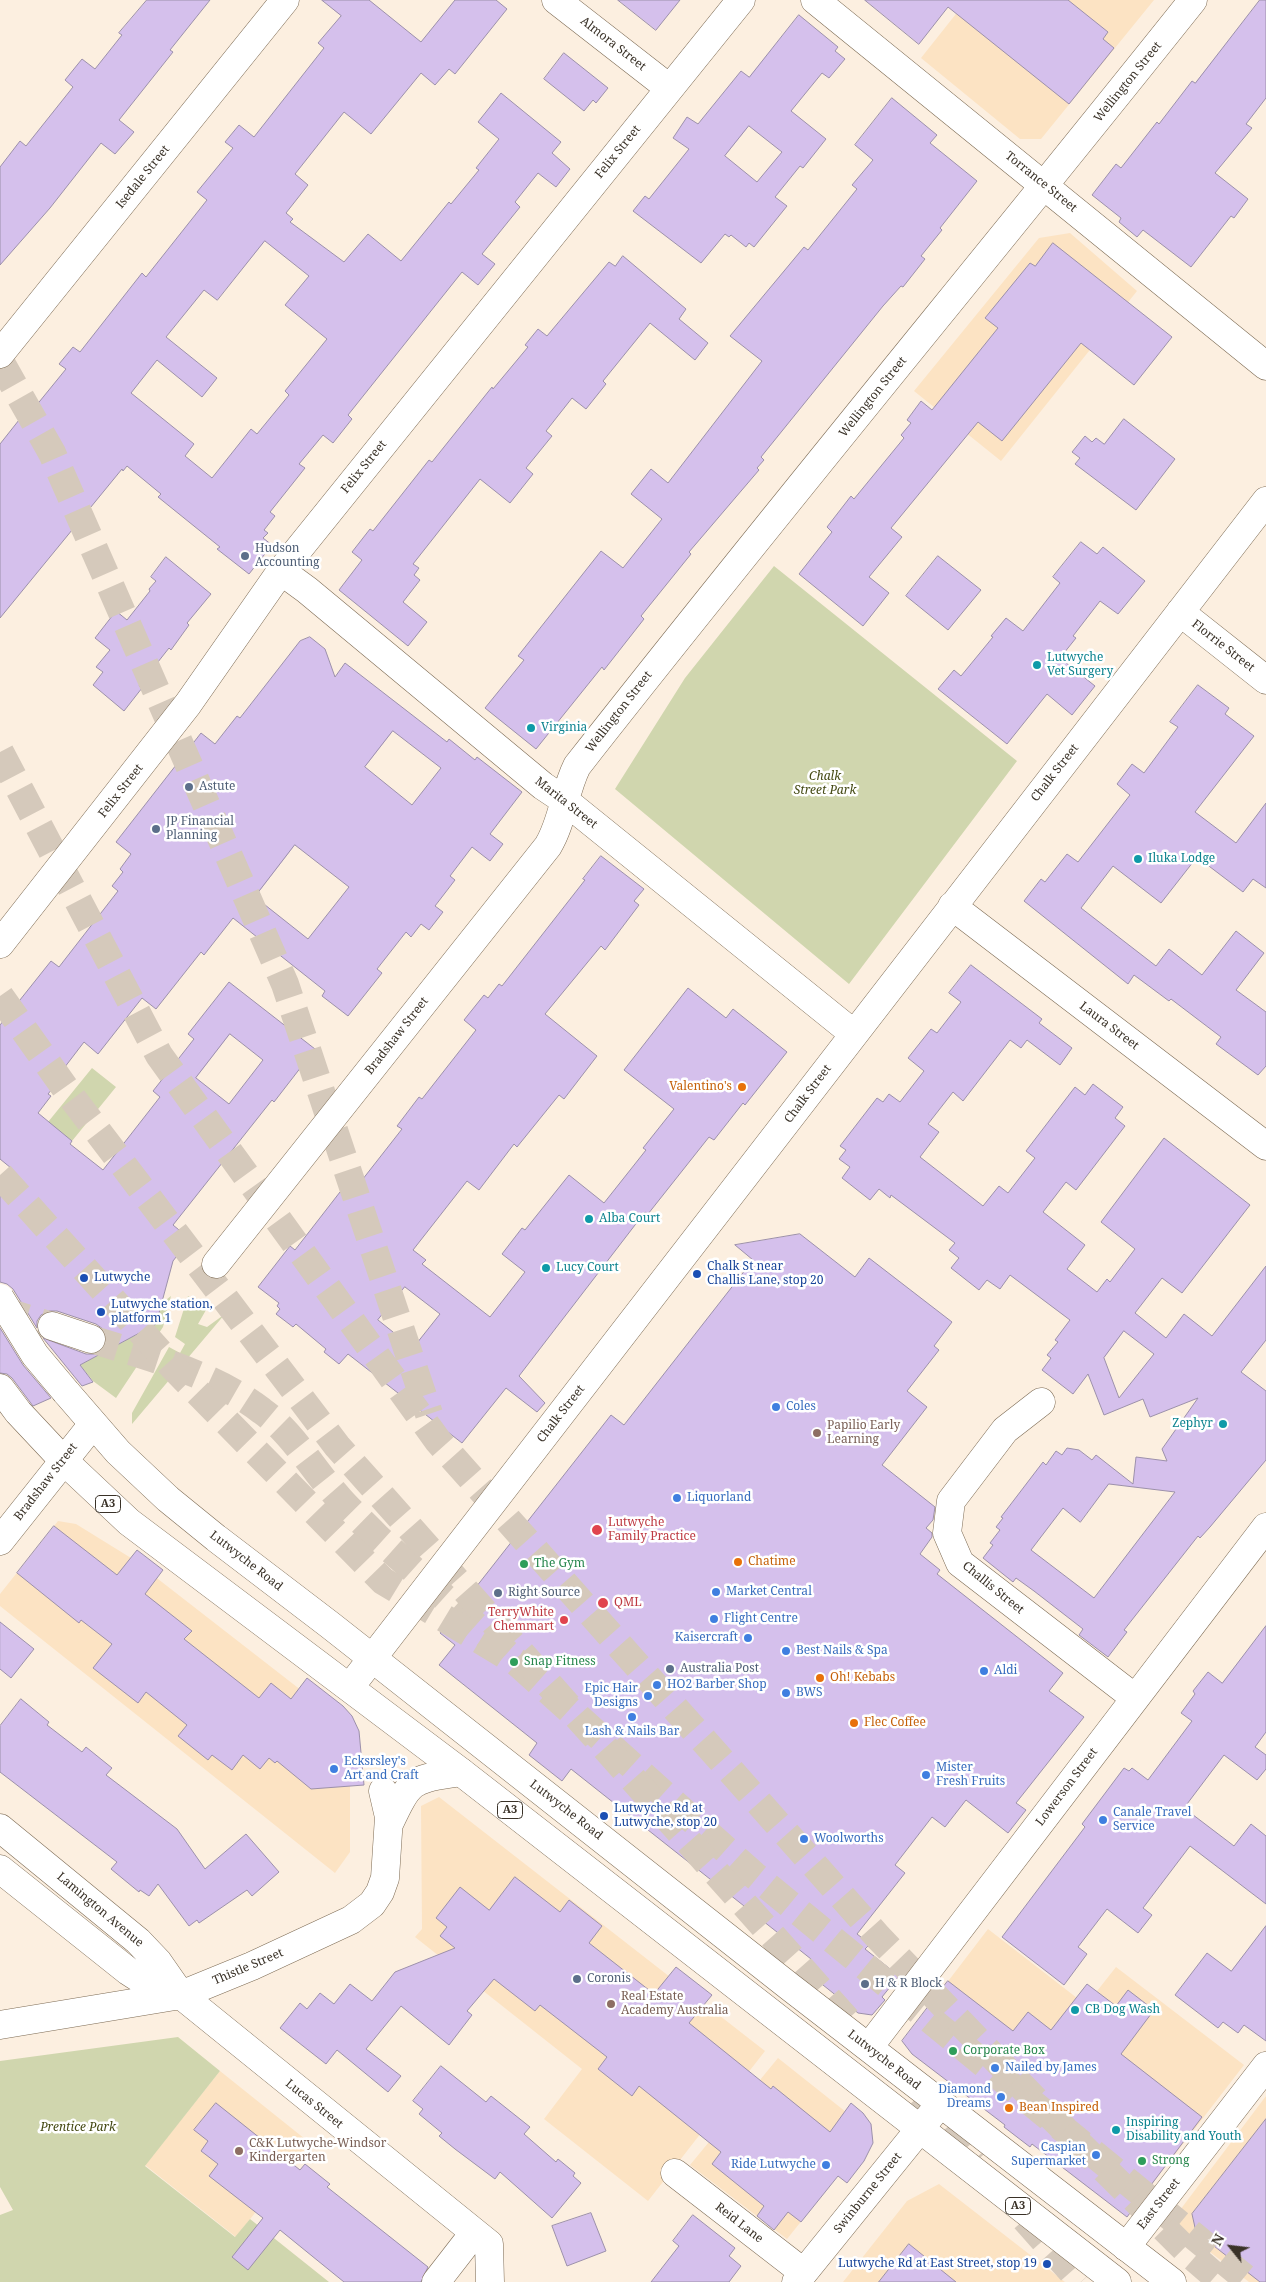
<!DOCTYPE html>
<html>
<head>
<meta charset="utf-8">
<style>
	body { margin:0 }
	#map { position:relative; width:1266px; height:2282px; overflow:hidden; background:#fcefe0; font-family:"Noto Serif",serif }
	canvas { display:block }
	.north { position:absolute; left:1206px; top:2222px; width:50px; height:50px; -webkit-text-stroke:4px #fff; paint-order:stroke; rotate:299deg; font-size:14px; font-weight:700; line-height:20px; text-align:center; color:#3a3228 }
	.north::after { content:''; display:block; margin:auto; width:18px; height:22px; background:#3a3228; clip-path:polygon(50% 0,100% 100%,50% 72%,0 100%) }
</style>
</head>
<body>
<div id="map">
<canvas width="1266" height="2282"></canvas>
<div class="north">N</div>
</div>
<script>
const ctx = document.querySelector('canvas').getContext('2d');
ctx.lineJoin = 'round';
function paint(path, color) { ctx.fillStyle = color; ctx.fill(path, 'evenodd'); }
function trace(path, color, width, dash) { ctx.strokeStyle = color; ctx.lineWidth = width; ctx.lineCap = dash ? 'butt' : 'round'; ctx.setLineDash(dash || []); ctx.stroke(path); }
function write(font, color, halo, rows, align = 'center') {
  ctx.font = font + ' "Noto Serif",serif'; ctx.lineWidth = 5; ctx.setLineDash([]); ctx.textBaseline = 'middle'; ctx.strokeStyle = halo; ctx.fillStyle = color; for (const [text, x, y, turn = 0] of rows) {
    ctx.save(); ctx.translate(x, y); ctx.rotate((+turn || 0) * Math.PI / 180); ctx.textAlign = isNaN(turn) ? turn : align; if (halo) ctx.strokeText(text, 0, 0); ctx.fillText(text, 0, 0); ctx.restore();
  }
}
paint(new Path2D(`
	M967,0H1154L1041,139H1020L921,58Z
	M1070,233L1137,291L1001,461L914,391L1039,238Z
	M58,1521L76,1524L131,1558L342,1722L350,1786V1852L335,1873L0,1606V1594Z
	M439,1797L765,2051L648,2201L544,2119L582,2069L415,1937L422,1929L421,1806Z
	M988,1929L1086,2005L1116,1967L1244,2065L1132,2210L910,2031Z
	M778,2058L846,2112L856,2153L787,2239L690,2165Z
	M220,2071L310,2143L236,2237L145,2165Z
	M1266,2096V2282H1249L1171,2222Z
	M939,2184L1065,2282H843L907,2201Z`), '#fce3c3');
paint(new Path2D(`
	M774,566L1017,761L849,984L615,789L685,678Z
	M92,1068L116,1087L72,1141L51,1125L0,1187V1181Z
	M171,1296L163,1327L116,1398L93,1381L80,1365L156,1324L162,1303Z
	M188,1296L206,1310L198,1324L207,1327L225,1314L132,1424V1413L169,1347L180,1353L185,1344L175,1337Z
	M178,2037L220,2071L145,2166L235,2237L250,2219L329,2282H0V2215L13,2210L0,2187V2061Z`), '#d0d6ae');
const building = new Path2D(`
	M147,0H210L170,50L173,52L119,120L134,132L115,154L101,143L50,208L0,265V167L20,141L26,146L73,87L65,80L82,59L95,69L122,35L119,33Z
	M322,0H369L421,42L455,0H496L507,9L455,74L449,69L435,85L421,73L371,134L344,112L295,174L308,185L286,213L293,219L290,222L344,262L368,234L401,261L449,202L451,204L479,170L476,168L499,139L478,122L501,93L561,142L552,153L570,169L556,187L538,173L515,202L520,207L482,254L495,264L478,285L462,272L348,415L352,419L333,443L323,435L299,464L305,468L270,512L275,516L264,530L268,533L263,538L272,545L249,574L217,549L220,547L158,497L161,494L127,466L123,471L122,469L0,618V444L19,420L22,423L66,369L59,364L73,347L80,352L142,273L146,277L207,200L197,192L233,148L225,142L239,125L254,137L324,48L318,43L341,16ZM265,241L309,276L285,305L327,339L285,391L289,395L257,434L251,429L212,478L185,456L194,444L131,393L157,360L202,397L217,378L166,337L204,290L217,300Z
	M618,0H680L656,30Z
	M865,0H1068L1108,32L1103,39L1114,48L1069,104L948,7L919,44Z
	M1260,0H1266V98L1246,124L1252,128L1215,173L1248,199L1234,218L1231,216L1191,267L1143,230L1137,237L1119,222L1121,218L1092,195L1116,164L1121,168L1157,122L1159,124L1192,81L1195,83Z
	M799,15L838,47L835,51L845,59L829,78L822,73L791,111L826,139L803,168L800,166L775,197L787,206L754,247L749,243L746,247L731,235L729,237L725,234L701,263L633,211L645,196L649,199L689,149L673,138L687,117L698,124L741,71L749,77ZM749,126L782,152L757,182L725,156Z
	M564,53L608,88L596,103L593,100L584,111L544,79Z
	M892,98L937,135L930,143L977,181L940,228L942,230L921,256L925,259L903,287L901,286L883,306L761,457L764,460L757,468L759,470L689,552L691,554L641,616L644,619L604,670L602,667L536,749L485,708L524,660L518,656L601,551L623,568L662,519L631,494L651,469L668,483L762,361L730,336L804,247L808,250L857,189L852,185L873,160L855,145Z
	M1053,243L1172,337L1134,385L1081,343L1002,441L978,422L891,528L902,537L869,577L889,593L863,626L799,574L832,532L827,527L851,496L854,499L904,438L901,435L911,423L907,420L921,401L932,410L998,328L985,318L1030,263L1035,266Z
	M623,256L686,309L679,319L708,343L695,360L650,323L603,381L606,384L586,409L572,398L546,431L552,436L526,468L533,474L510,503L480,479L413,564L419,568L414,575L420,580L403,602L427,622L408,646L339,590L362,560L352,552L370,529L373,531L429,460L432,462L492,387L493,389L528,347L525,345L538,329L547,336L609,262L615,266Z
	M1124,419L1175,459L1136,510L1075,464L1080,458L1072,452L1085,436L1092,442L1096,438L1104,444Z
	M1081,542L1097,554L1103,547L1145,581L1118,614L1100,601L1073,636L1076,638L1060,658L1095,686L1072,715L1047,694L1007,744L938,689L954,670L961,676L993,637L991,636L1006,618L1023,631L1060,583L1053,577Z
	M938,556L981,590L948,630L906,596Z
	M166,557L211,594L187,623L189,625L171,650L169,648L139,686L142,688L124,711L93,685L103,672L96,667L110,650L95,638L116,611L127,620L150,591L149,589L156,581L151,577Z
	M310,637L325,649L335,677L345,663L447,742L449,739L475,760L477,757L522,792L490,834L503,844L490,861L472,847L450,876L455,880L435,906L443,912L429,930L421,924L411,937L406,932L377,969L382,973L348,1016L322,996L325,991L233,918L204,955L201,952L156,1009L142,998L98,1054L84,1042L58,1076L61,1078L48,1094L51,1096L38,1113L72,1141L70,1144L103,1170L160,1097L153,1091L194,1039L188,1034L229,982L315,1049L274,1102L272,1100L173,1225L190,1239L173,1261L156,1324L80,1365L93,1382L82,1386L43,1338L86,1354H94L101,1351L106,1344V1336L103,1329L96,1324L57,1311H49L41,1315L37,1321V1328L13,1289L7,1284L0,1282V1181L11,1168L0,1159V1025L51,961L59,967L118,891L112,886L123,872L120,869L131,854L116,842L201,733L215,744L237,716L240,718L300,641ZM393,731L441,768L412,805L365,767ZM295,845L349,887L308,939L255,897ZM230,1034L263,1060L229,1104L196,1078Z
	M1198,685L1229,708L1225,714L1254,736L1195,812L1236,843L1266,803V888L1253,879L1243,892L1197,857L1161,903L1113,866L1081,908L1156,966L1169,949L1202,975L1236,931L1264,953L1236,990L1266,1012V1066L1258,1075L1216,1044L1221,1037L1171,999L1169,1001L1134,975L1128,984L1024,901L1041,879L1045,882L1067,854L1078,862L1130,795L1117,784L1132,764L1144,773L1178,727L1170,722Z
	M601,856L644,889L634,901L639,905L605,950L601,946L545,1014L597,1056L564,1099L559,1095L517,1147L514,1144L479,1190L467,1181L413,1250L426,1260L422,1264L490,1317L525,1272L502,1254L522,1228L525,1230L569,1175L604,1203L646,1150L643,1148L674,1109L624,1070L688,988L726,1018L733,1009L787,1052L745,1105L743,1103L714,1140L709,1137L648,1214L645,1212L519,1376L545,1403L537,1412L506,1388L462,1443L348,1354L339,1364L324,1352L326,1349L296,1324L293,1327L276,1314L280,1309L277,1306L279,1303L258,1287L290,1246L295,1250L340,1192L348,1198L402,1129L397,1126L419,1097L422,1099L476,1030L464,1020L484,995L488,998L499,984L502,986L585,880L583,879ZM405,1287L440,1314L413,1348L378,1320Z
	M971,965L1042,1019L1039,1023L1072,1048L1060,1065L1027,1040L1021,1048L1010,1040L963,1101L953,1092L928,1124L939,1132L920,1157L983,1206L999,1186L1008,1193L1035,1158L1026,1151L1075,1087L1085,1095L1093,1084L1123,1107L1115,1118L1125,1126L1076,1190L1066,1182L1043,1212L1085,1245L1067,1269L1097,1292L1107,1279L1110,1282L1135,1249L1101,1222L1164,1138L1250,1205L1182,1293L1162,1278L1135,1313L1166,1338L1184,1314L1212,1336L1266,1266V1340L1241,1372L1266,1391V1460L1210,1527L1200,1538L1198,1536L1124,1630L1127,1632L1108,1657L1079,1635L1083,1629L1034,1591L1016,1578L1013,1582L983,1558L993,1545L990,1543L1000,1530L996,1527L1003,1518L1001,1517L1043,1462L1046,1465L1056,1451L1062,1455L1067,1448L1079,1450L1092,1460L1096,1455L1133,1484L1136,1457L1167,1461L1162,1449L1198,1398L1150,1417L1143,1399L1104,1415L1088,1374L1073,1394L1042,1370L1051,1358L1047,1355L1058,1342L1055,1340L1070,1320L1010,1275L1000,1289L987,1280L979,1290L951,1268L959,1258L949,1250L955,1243L891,1195L890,1198L879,1189L870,1200L842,1178L850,1167L839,1159L846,1150L840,1146L877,1098L883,1102L889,1094L900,1102L924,1071L908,1058L931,1029L937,1033L961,1002L949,993ZM1124,1331L1154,1354L1119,1398L1104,1358ZM1109,1484L1175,1492L1094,1598L1031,1550L1063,1508L1080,1522Z
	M800,1234L855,1277L869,1258L952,1322L934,1346L939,1350L907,1391L927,1407L882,1465L935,1507L933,1520L926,1528L932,1533V1537L920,1554L940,1570L937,1574L1063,1673L1049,1691L1084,1717L1016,1803L1026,1810L1008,1833L966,1800L945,1827L932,1817L895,1865L905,1873L857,1934L870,1944L865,1949L899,1976L882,1997L885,2000L872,2015L858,2013L803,1969L811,1959L571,1769L562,1781L529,1755L537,1743L439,1665L455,1645L440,1633L611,1415L624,1425L753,1260L735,1245Z
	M0,1328L23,1365L51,1398L33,1406L12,1378L7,1374L0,1373Z
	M54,1526L117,1575L137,1550L163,1570L145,1594L192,1631L184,1639L259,1698L271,1683L291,1699L307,1678L343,1706L352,1716L359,1731L364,1785L311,1789L277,1761L275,1763L269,1758L260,1769L243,1755L232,1770L212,1755L208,1760L178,1736L187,1725L146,1692L138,1703L93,1668L112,1644L81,1620L79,1623L17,1573Z
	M0,1622L34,1649L11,1678L0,1669Z
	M1266,1626V1732L1255,1747L1266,1755V1769L1257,1780L1224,1755L1184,1808L1234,1846L1251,1824L1266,1836V1904L1190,1846L1143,1908L1152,1915L1138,1933L1107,1909L1078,1947L1087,1954L1064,1985L1002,1937L1085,1827L1082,1824L1124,1768L1129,1771L1132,1768L1148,1780L1192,1721L1181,1713L1195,1694L1193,1691L1208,1672L1222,1683Z
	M21,1699L49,1722L47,1725L82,1752L86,1747L112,1768L106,1775L177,1829L205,1869L246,1834L279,1872L252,1896L247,1890L199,1923L197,1920L189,1926L158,1884L149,1896L140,1890L139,1892L111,1869L117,1862L0,1772V1726Z
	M515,1877L560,1912L569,1900L602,1926L589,1943L654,1994L676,1967L712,1995L689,2023L771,2089L773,2086L830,2132L851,2103L863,2113L871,2124L873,2143L864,2161L847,2183L838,2176L801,2222L788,2212L774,2230L757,2216L764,2206L712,2164L721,2152L639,2086L632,2096L598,2069L607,2057L540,2005L535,2011L494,1979L467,2011L472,2015L449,2045L401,2006L366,2049L401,2076L388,2092L337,2050L326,2064L280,2028L300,2003L307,2009L320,1993L334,2004L350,1984L372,2001L395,1972L455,1948L440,1936L447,1927L436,1918L460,1887L489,1910Z
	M1266,1926V2041L1244,2025L1238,2033L1223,2022L1218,2028L1175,1995L1207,1953L1231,1971Z
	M948,1981L1013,2031L1028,2012L1051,2030L1087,1984L1116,2006L1128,1990L1154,2010L1121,2054L1202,2117L1127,2217L1032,2144L1030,2147L1004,2127L1005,2125L912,2054L902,2041Z
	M441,2066L486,2102L491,2096L530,2127L524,2134L556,2162L558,2159L575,2173L573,2176L581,2183L552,2218L500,2172L495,2179L455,2149L439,2136L442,2133L419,2114L423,2109L413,2101Z
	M216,2103L300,2170L305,2164L330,2184L327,2187L428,2267L421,2282H344L280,2230L248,2270L232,2257L263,2218L209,2176L218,2164L201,2151L208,2141L194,2130Z
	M1266,2119V2282H1260L1196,2232L1192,2214Z
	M591,2213L606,2251L567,2266L552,2226Z
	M693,2215L735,2248L729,2256L741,2266L729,2282H651L679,2246L673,2241Z
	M909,2244L956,2282H879Z`);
paint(building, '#d5c0ec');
trace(building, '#9c90aa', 1);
trace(new Path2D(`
	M0,1310L52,1326
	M91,1339C151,1358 212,1373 262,1411C294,1434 312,1469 338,1497C350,1511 365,1524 378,1538L754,1875L1250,2282`), '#d5c9bb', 28, [28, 14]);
trace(new Path2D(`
	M0,361L52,453L285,984L429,1414
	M0,752L159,1055L438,1441L878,1937L1039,2104L1192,2256L1222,2282
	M0,996L70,1095L337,1446L856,2030
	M0,1175L173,1367L383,1581L520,1664
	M917,2098L974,2163
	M1025,2219L1081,2282`), '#d5c9bb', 28, [28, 14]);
const minor = new Path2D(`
	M556,0L669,88
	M815,0L1266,366
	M0,354L285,0
	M281,571L307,590L543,786L564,800L854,1034
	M1180,612L1266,680
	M952,906L1266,1146
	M0,944L188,704L281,571L741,0
	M216,1264L548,846C563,821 564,792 577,766C779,508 989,256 1193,0
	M52,1326L91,1339
	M1041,1402L1005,1430L951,1501L947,1533L960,1563L1135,1698
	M0,1541L93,1424
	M350,1687L1266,501
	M389,1824C411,1777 412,1780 461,1772
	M0,1828L138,1941L158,1962L181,1995L489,2244L490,2282
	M0,1869L128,1971L142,1980L181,1995
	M0,2025L181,1995L252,1966L351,1920L372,1904L380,1892L385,1878L389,1817L383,1791
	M869,2047L1266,1527
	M675,2173L803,2272
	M1126,2247L1266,2066
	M436,2282L474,2233
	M796,2282L940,2104`);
const highway = new Path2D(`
	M0,1388L18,1412L63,1460L129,1522L461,1772L1117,2282
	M66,1392L118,1452L168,1499L216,1538L330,1625L790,1987L1172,2282`);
trace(minor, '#7d6b54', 29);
trace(highway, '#7d6b54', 29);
trace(minor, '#fff', 28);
trace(highway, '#fff', 28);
const highwayBridge = new Path2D(`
	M0,1298L35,1355L66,1392`);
trace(highwayBridge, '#7d6b54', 29, []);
trace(highwayBridge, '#fff', 28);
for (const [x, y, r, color] of [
	[245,556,5,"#5c6f8a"],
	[1037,665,5,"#0f9aa8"],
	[531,728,5,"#0f9aa8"],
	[189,787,5,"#5c6f8a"],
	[156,829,5,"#5c6f8a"],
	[1138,859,5,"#0f9aa8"],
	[742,1087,5,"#e8710a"],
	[589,1219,5,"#0f9aa8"],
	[546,1268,5,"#0f9aa8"],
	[697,1274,5,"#1a4fb4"],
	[84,1278,5,"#1a4fb4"],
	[101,1312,5,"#1a4fb4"],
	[776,1407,5,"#3f7fe0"],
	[1223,1424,5,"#0f9aa8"],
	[817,1433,5,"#8d6e63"],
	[677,1498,5,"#3f7fe0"],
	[597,1530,6,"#e0444e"],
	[738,1562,5,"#e8710a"],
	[524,1564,5,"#2e9e5b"],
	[716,1592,5,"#3f7fe0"],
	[498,1593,5,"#5c6f8a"],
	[603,1603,6,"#e0444e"],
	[714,1619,5,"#3f7fe0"],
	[564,1620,5,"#e0444e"],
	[748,1638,5,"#3f7fe0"],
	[786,1651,5,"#3f7fe0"],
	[514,1662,5,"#2e9e5b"],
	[670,1669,5,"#5c6f8a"],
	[984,1671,5,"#3f7fe0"],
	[820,1678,5,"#e8710a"],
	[657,1685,5,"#3f7fe0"],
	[786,1693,5,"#3f7fe0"],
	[648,1696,5,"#3f7fe0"],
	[632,1717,5,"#3f7fe0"],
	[854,1723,5,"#e8710a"],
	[334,1769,5,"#3f7fe0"],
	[926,1775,5,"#3f7fe0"],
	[604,1816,5,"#1a4fb4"],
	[1103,1820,5,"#3f7fe0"],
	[804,1839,5,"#3f7fe0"],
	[577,1979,5,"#5c6f8a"],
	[865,1984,5,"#5c6f8a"],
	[611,2004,5,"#8d6e63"],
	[1075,2010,5,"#0f9aa8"],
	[953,2051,5,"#2e9e5b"],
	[995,2068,5,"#3f7fe0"],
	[1001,2097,5,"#3f7fe0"],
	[1009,2108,5,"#e8710a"],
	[1116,2130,5,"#0f9aa8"],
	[239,2151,5,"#8d6e63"],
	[1096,2155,5,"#3f7fe0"],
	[1142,2161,5,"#2e9e5b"],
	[826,2165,5,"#3f7fe0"],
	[1047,2264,5,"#1a4fb4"]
]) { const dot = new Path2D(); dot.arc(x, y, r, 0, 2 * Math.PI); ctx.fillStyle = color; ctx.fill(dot); trace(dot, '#fff', 2); }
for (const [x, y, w] of [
	[108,1504,25],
	[510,1810,25],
	[1018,2206,25]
]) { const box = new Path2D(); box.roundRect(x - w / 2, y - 8.5, w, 17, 4); ctx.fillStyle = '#fff'; ctx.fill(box); trace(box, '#3a3228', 1); }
write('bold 11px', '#3a3228', null, [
	["A3",108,1504],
	["A3",510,1810],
	["A3",1018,2206]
]);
write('12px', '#3a3228', '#fff', [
	["Almora Street",613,44,38],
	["Wellington Street",1128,82,-51],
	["Felix Street",618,152,-51],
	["Isedale Street",143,177,-51],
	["Torrance Street",1041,182,39],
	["Wellington Street",873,397,-51],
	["Felix Street",364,467,-51],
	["Florrie Street",1223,646,38],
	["Wellington Street",619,712,-52],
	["Chalk Street",1055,773,-52],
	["Felix Street",121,791,-52],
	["Marita Street",566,803,38],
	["Laura Street",1109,1026,37],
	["Bradshaw Street",397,1036,-52],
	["Chalk Street",808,1094,-53],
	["Chalk Street",561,1414,-52],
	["Bradshaw Street",46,1482,-52],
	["Lutwyche Road",246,1561,38],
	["Challis Street",993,1588,39],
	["Lowerson Street",1067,1787,-53],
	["Lutwyche Road",566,1810,38],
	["Lamington Avenue",100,1910,40],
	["Thistle Street",248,1967,-23],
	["Lutwyche Road",884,2060,38],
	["Lucas Street",314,2104,39],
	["Swinburne Street",868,2193,-51],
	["East Street",1159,2204,-52],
	["Reid Lane",739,2223,38]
]);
write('12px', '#4e5e75', '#fff', [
	["Hudson",255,549],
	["Accounting",255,563],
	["Astute",199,787],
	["JP Financial",166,822],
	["Planning",166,836],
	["Right Source",508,1593],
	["Australia Post",680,1669],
	["Coronis",587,1979],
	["H & R Block",875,1984]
], 'left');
write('12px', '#0d838f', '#fff', [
	["Lutwyche",1047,658],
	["Vet Surgery",1047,672],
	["Virginia",541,728],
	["Iluka Lodge",1148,859],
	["Alba Court",599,1219],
	["Lucy Court",556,1268],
	["Zephyr",1213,1424,"right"],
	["CB Dog Wash",1085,2010],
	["Inspiring",1126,2123],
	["Disability and Youth",1126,2137]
], 'left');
write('italic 12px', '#444913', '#fff', [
	["Chalk",825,777],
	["Street Park",825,791],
	["Prentice Park",78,2128]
]);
write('12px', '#c56008', '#fff', [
	["Valentino's",732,1087,"right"],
	["Chatime",748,1562],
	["Oh! Kebabs",830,1678],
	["Flec Coffee",864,1723],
	["Bean Inspired",1019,2108]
], 'left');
write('12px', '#164399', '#fff', [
	["Chalk St near",707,1267],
	["Challis Lane, stop 20",707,1281],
	["Lutwyche",94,1278],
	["Lutwyche station,",111,1305],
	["platform 1",111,1319],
	["Lutwyche Rd at",614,1809],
	["Lutwyche, stop 20",614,1823],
	["Lutwyche Rd at East Street, stop 19",1037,2264,"right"]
], 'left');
write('12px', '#366cbe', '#fff', [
	["Coles",786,1407],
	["Liquorland",687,1498],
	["Market Central",726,1592],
	["Flight Centre",724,1619],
	["Kaisercraft",738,1638,"right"],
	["Best Nails & Spa",796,1651],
	["Aldi",994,1671],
	["HO2 Barber Shop",667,1685],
	["Epic Hair",638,1689,"right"],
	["Designs",638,1703,"right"],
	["BWS",796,1693],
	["Lash & Nails Bar",632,1732,"center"],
	["Ecksrsley's",344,1762],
	["Art and Craft",344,1776],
	["Mister",936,1768],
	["Fresh Fruits",936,1782],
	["Canale Travel",1113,1813],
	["Service",1113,1827],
	["Woolworths",814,1839],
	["Nailed by James",1005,2068],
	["Diamond",991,2090,"right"],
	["Dreams",991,2104,"right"],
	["Caspian",1086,2148,"right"],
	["Supermarket",1086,2162,"right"],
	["Ride Lutwyche",816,2165,"right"]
], 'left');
write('12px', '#785e54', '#fff', [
	["Papilio Early",827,1426],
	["Learning",827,1440],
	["Real Estate",621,1997],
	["Academy Australia",621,2011],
	["C&K Lutwyche-Windsor",249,2144],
	["Kindergarten",249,2158]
], 'left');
write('12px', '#be3a42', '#fff', [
	["Lutwyche",608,1523],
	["Family Practice",608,1537],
	["QML",614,1603],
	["TerryWhite",554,1613,"right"],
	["Chemmart",554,1627,"right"]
], 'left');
write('12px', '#27864d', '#fff', [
	["The Gym",534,1564],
	["Snap Fitness",524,1662],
	["Corporate Box",963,2051],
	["Strong",1152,2161]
], 'left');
</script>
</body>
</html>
